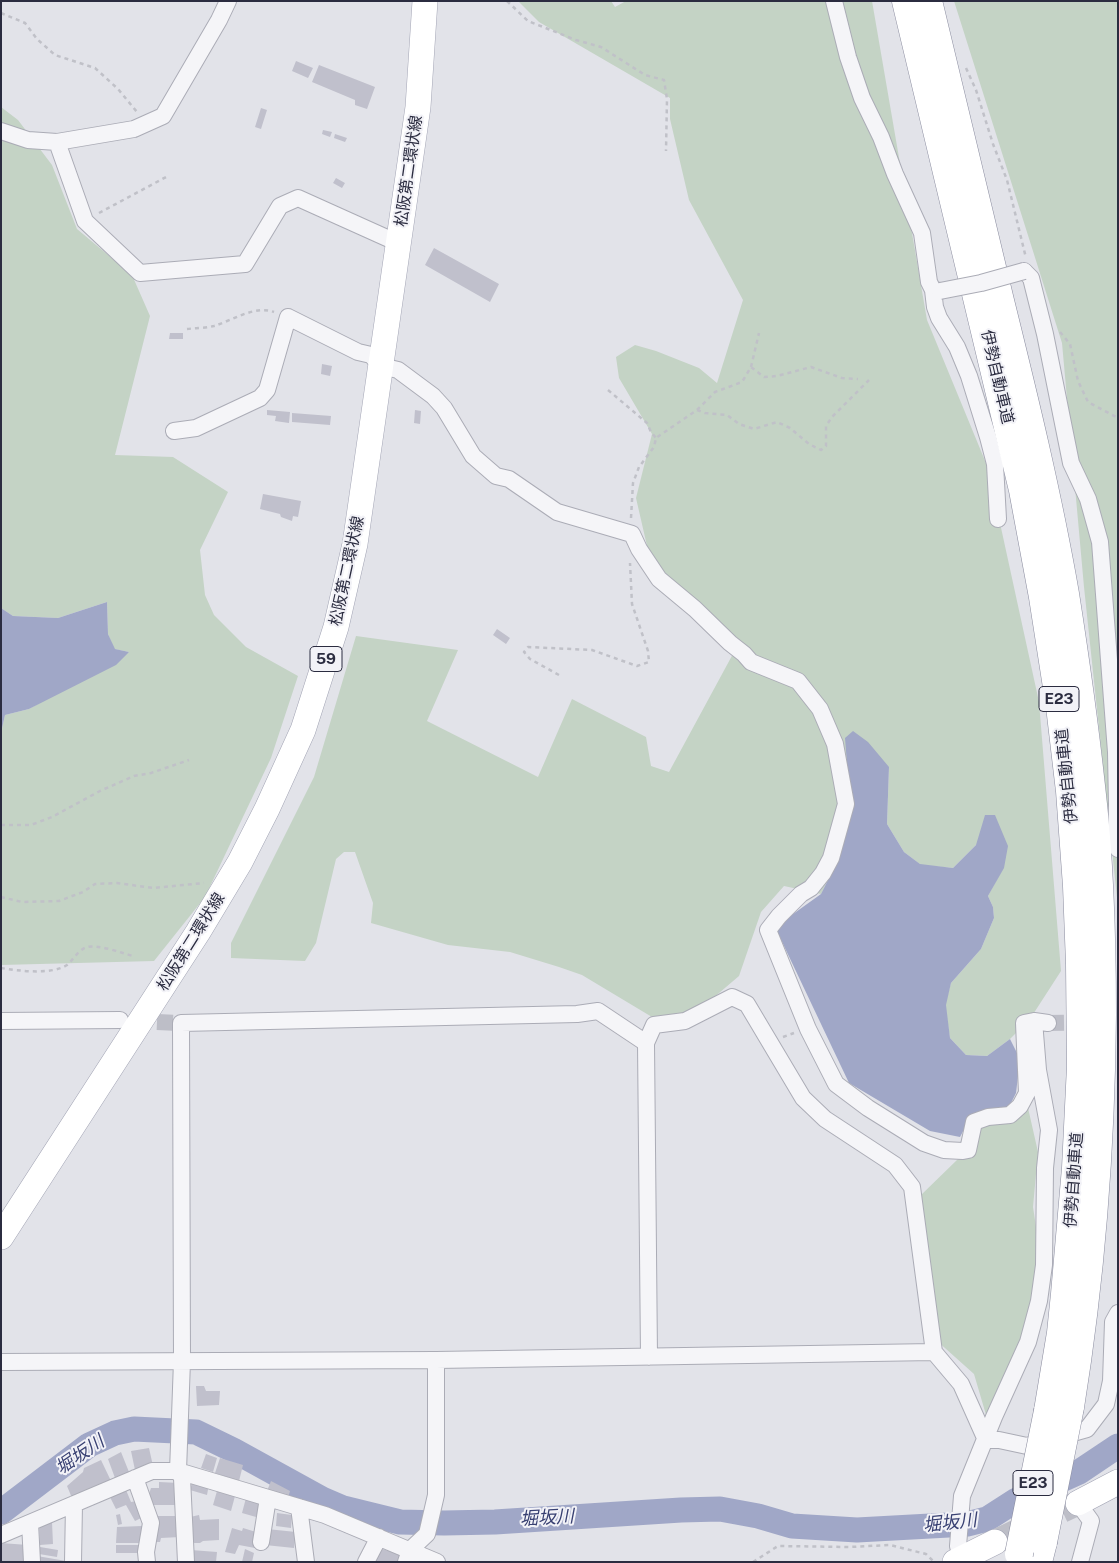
<!DOCTYPE html>
<html>
<head>
<meta charset="utf-8">
<style>
	body { margin:0 }
	#map { position:relative; width:1119px; height:1563px; overflow:hidden; background:#e2e3e9; font-family:"Public Sans",sans-serif }
	canvas { display:block }
	.frame { position:absolute; inset:0; border:2px solid #2b2c40; pointer-events:none }
</style>
</head>
<body>
<div id="map">
<canvas width="1119" height="1563"></canvas>
<div class="frame"></div>
</div>
<script>
const ctx = document.querySelector('canvas').getContext('2d');
ctx.lineJoin = 'round';
function paint(path, color) { ctx.fillStyle = color; ctx.fill(path, 'evenodd'); }
function trace(path, color, width, dash) { ctx.strokeStyle = color; ctx.lineWidth = width; ctx.lineCap = dash ? 'butt' : 'round'; ctx.setLineDash(dash || []); ctx.stroke(path); }
function write(font, color, halo, rows, align = 'center') {
  ctx.font = font + ' "Public Sans","Noto Sans JP",sans-serif'; ctx.lineWidth = 4; ctx.setLineDash([]); ctx.textBaseline = 'middle'; ctx.strokeStyle = halo; ctx.fillStyle = color; for (const [text, x, y, turn = 0] of rows) {
    ctx.save(); ctx.translate(x, y); ctx.rotate((+turn || 0) * Math.PI / 180); ctx.textAlign = isNaN(turn) ? turn : align; if (halo) ctx.strokeText(text, 0, 0); ctx.fillText(text, 0, 0); ctx.restore();
  }
}
paint(new Path2D(`
	M518,1H611L615,7L626,1H872L927,320L988,468L1039,702L1061,971L1030,1019L1010,1039L987,1056L966,1055L950,1038L945,1005L951,983L981,949L994,918L993,907L988,896L1003,868L976,845L953,868L921,865L904,852L887,824L889,767L849,789L832,872L821,894L784,886L761,912L739,976L712,999L673,1019L652,1017L582,975L559,967L510,952L448,945L371,923L373,903L355,852H344L336,859L316,943L305,961L231,958V943L314,777L356,636L458,650L427,721L538,777L572,699L646,737L651,766L669,772L734,652L650,559L636,498L652,434L619,378L616,357L635,345L656,351L699,368L717,383L743,300L689,200L670,119V98L539,22Z
	M954,1H1118V907L1084,587L1062,343Z
	M1,107L18,120L52,165L77,229L132,275L150,316L115,455L173,457L228,492L200,550L205,595L214,615L246,647L298,676L271,758L205,897L154,961L1,965V733L5,715L29,709L129,652L114,649L108,634L107,602L58,618L13,616L1,608Z
	M1026,1099L1038,1152L1033,1207L1043,1273L1040,1305L989,1425L974,1374L936,1340L920,1196L958,1159L970,1130Z`), '#c4d3c5');
paint(new Path2D(`
	M107,602L108,634L115,649L129,652L116,665L29,709L5,715L1,733V608L13,616L58,618Z
	M853,731L868,742L889,767L887,824L904,852L920,864L953,868L976,845L985,815H995L1008,846L1004,868L988,896L993,907L994,918L981,949L951,983L946,1005L950,1038L966,1055L987,1056L1010,1039L1020,1059L1016,1093L1010,1105L991,1116L980,1111L969,1120L960,1137L930,1131L849,1083L775,927L821,894L832,872L849,789L845,738Z`), '#a0a7c7');
trace(new Path2D(`
	M1,1512L89,1445L115,1433L134,1429L196,1432L233,1450L322,1499L343,1508L400,1522L444,1523L495,1522L681,1510L720,1509L758,1516L792,1526L857,1530L967,1524L987,1519L1015,1501L1079,1472L1118,1446`), '#a0a7c7', 25);
paint(new Path2D(`
	M296,61L313,68L308,78L292,71Z
	M319,65L375,87L367,109L355,105V100L312,82Z
	M261,108L267,110L261,129L255,127Z
	M323,130L332,132L330,137L322,134Z
	M335,134L347,138L345,142L334,138Z
	M336,178L345,183L342,188L333,183Z
	M434,248L499,284L490,302L425,265Z
	M170,333H183V339H169Z
	M322,364L332,366L330,376L321,374Z
	M267,410L290,412L289,423L275,421L276,416L267,415Z
	M415,410L421,411L420,424L414,423Z
	M292,413L331,416L330,425L292,422Z
	M263,494L301,501L298,517L293,516L292,521L281,517L280,514L260,509Z
	M497,629L510,638L506,644L493,635Z
	M196,1386H204L206,1391H220L219,1405L197,1406Z
	M149,1448L153,1466L135,1470L131,1451Z
	M121,1452L129,1472L115,1478L108,1459Z
	M206,1454L217,1458L213,1472L201,1468Z
	M220,1458L243,1465L239,1481L215,1473Z
	M101,1460L111,1481L72,1498L67,1486L83,1472L84,1468Z
	M193,1480L209,1484L207,1495L190,1490Z
	M271,1481L290,1491L288,1498L267,1491Z
	M159,1482L179,1483V1505H151L148,1497L151,1488H159Z
	M126,1490L131,1502L137,1501L145,1516L135,1521L126,1505L116,1509L110,1497Z
	M217,1491L235,1496L231,1511L213,1505Z
	M246,1498L261,1502L256,1517L242,1513Z
	M277,1513L292,1515L291,1528L276,1526Z
	M120,1514L122,1524L118,1525L116,1515Z
	M199,1515L200,1520L219,1519V1540L203,1541L200,1543H190V1517Z
	M154,1516H180V1537L161,1538L160,1542H152Z
	M52,1522L53,1544L40,1545L39,1523Z
	M142,1526V1543H116L117,1527Z
	M232,1528L242,1531L243,1528L256,1532L255,1548L239,1545L235,1554L225,1552Z
	M267,1529L296,1532L294,1548L265,1545Z
	M1,1543L28,1545L27,1562H1Z
	M116,1545H141L140,1553H116Z
	M40,1547L58,1550L57,1557L39,1554Z
	M245,1549L254,1553L252,1562H242Z
	M382,1549L403,1555L402,1562H375L376,1553Z
	M191,1550L217,1552L216,1562H190Z
	M37,1556L66,1561V1562H37Z`), '#c0c0cc');
trace(new Path2D(`
	M133,1021L181,1023
	M1048,1023L1118,1022`), '#bdbec7', 16, [16, 8]);
trace(new Path2D(`
	M995,1542L1078,1503`), '#bdbec7', 25, [25, 12]);
const street = new Path2D(`
	M834,1L848,57L862,98L881,137L895,174L922,233L929,282L933,290L940,291
	M1,131L28,140L57,142L134,129L163,116L219,20L228,1
	M57,142L85,221L140,273L245,264L280,206L298,198L398,243
	M1024,271L1031,278L1045,334L1071,463L1088,499L1100,542L1116,752L1117,805L1116,840L1118,849
	M933,290L935,307L939,318L957,347L969,376L988,437L995,464L998,519
	M174,431L196,428L260,398L267,390L288,317L358,352L371,355L381,366L398,370L433,396L444,408L473,456L496,476L509,479L557,512L632,534L639,549L659,579L695,609L730,643L744,654L751,662L798,681L820,709L835,744L846,804L831,858L823,873L811,888L801,894L779,916L768,930L808,1029L836,1084L868,1108L924,1143L944,1150L963,1151L968,1150L974,1122L988,1117L1010,1115L1020,1106L1027,1093L1024,1023L1034,1021
	M1,1021L120,1020
	M649,1357L646,1043L654,1025L685,1021L732,997L747,1004L803,1098L825,1119L895,1165L912,1187L934,1352L961,1384L986,1440
	M1,1362L436,1360L934,1352
	M986,1440H999L1027,1446L1087,1429L1106,1404L1111,1381L1113,1322L1118,1313
	M135,1478L151,1523L146,1552L147,1562
	M1078,1503L1091,1521L1080,1562
	M299,1507L306,1562
	M30,1523L32,1562
	M1,1535L152,1471H178L325,1515L437,1562
	M261,1542L268,1498
	M73,1562L74,1504
	M186,1562L182,1478L178,1471L182,1361L181,1023L577,1014L598,1011L646,1043
	M366,1562L379,1537
	M406,1562L410,1550L427,1534L436,1495V1360
	M962,1562L958,1546L962,1496L994,1417L1028,1342L1039,1301L1044,1265L1045,1168L1049,1130L1038,1070L1034,1021L1048,1023`);
const primary = new Path2D(`
	M1,1237L198,932L240,862L267,809L303,730L336,627L355,544L418,107L425,1
	M1078,1503L1118,1482
	M955,1562L995,1542`);
const highway = new Path2D(`
	M906,1L1023,490L1043,597L1060,706L1070,791L1077,886L1080,964L1081,1066L1076,1168L1065,1294L1061,1333L1048,1411
	M928,1C952,101 976,201 1000,301C1024,398 1048,496 1065,594C1075,658 1084,722 1091,786C1100,862 1102,939 1102,1015C1101,1146 1091,1277 1070,1407
	M1038,1562L1043,1542`);
trace(street, '#abacb6', 18);
trace(primary, '#a2a4b4', 26);
trace(highway, '#8a8c9f', 29);
trace(new Path2D(`
	M507,1L528,21L576,40L601,47L645,75L664,80L667,99L666,151
	M1,13L25,23L37,39L55,55L95,68L118,89L137,112
	M966,68L976,90L993,144L1007,180L1026,258
	M99,213L168,176
	M187,329C196,328 206,328 214,326C233,320 255,305 274,312
	M1060,332L1070,344L1078,381L1088,402L1118,418
	M751,367L759,333
	M608,390L647,423L651,432L656,438
	M697,410L705,413L727,415L739,424L754,429L777,422L790,428L809,444L821,450L826,446V426L832,417L869,380
	M631,518L633,483L639,467L654,447L656,438L697,410L715,392L742,382L751,367L764,377L777,376L811,367L842,378L858,379
	M559,675L530,659L524,652L528,647L592,650L637,666L649,662L648,651L632,604L630,563
	M1,825H31L52,817L100,791L134,776L151,773L189,760
	M1,897L22,902L59,901L83,892L95,884L117,883L153,888L204,883
	M1,968C19,971 52,975 67,965C74,959 78,950 87,947C98,944 122,953 133,956
	M783,1037L794,1033
	M753,1562L778,1546L849,1547L890,1545L926,1554L934,1562`), '#c0c1c8', 2.5, [4, 4]);
trace(street, '#f5f5f8', 16);
trace(primary, '#fff', 25);
trace(highway, '#fff', 28);
const streetBridge = new Path2D(`
	M940,291L981,283L1024,271`);
const highwayBridge = new Path2D(`
	M1043,1542L1070,1407
	M1019,1554L1048,1411`);
trace(streetBridge, '#abacb6', 18, []);
trace(highwayBridge, '#8a8c9f', 29, []);
trace(streetBridge, '#f5f5f8', 16);
trace(highwayBridge, '#fff', 28);
for (const [x, y, w] of [
	[326,659,32],
	[1059,699,40],
	[1033,1483,40]
]) { const box = new Path2D(); box.roundRect(x - w / 2, y - 12.5, w, 25, 4); ctx.fillStyle = '#f2f2f7'; ctx.fill(box); trace(box, '#2b2c40', 1); }
write('bold 15px', '#2b2c40', null, [
	["59",326,659],
	["E23",1059,699],
	["E23",1033,1483]
]);
write('16px', '#2b2c40', '#f2f2f7', [
	["松阪第二環状線",409,171,-82],
	["伊勢自動車道",997,377,77],
	["松阪第二環状線",347,571,-78],
	["伊勢自動車道",1067,776,-96],
	["松阪第二環状線",191,942,-58],
	["伊勢自動車道",1074,1180,-86]
]);
write('italic 18px', '#384072', '#f2f2f7', [
	["堀坂川",80,1455,-34],
	["堀坂川",547,1518,-3],
	["堀坂川",950,1523,-6]
]);
</script>
</body>
</html>
